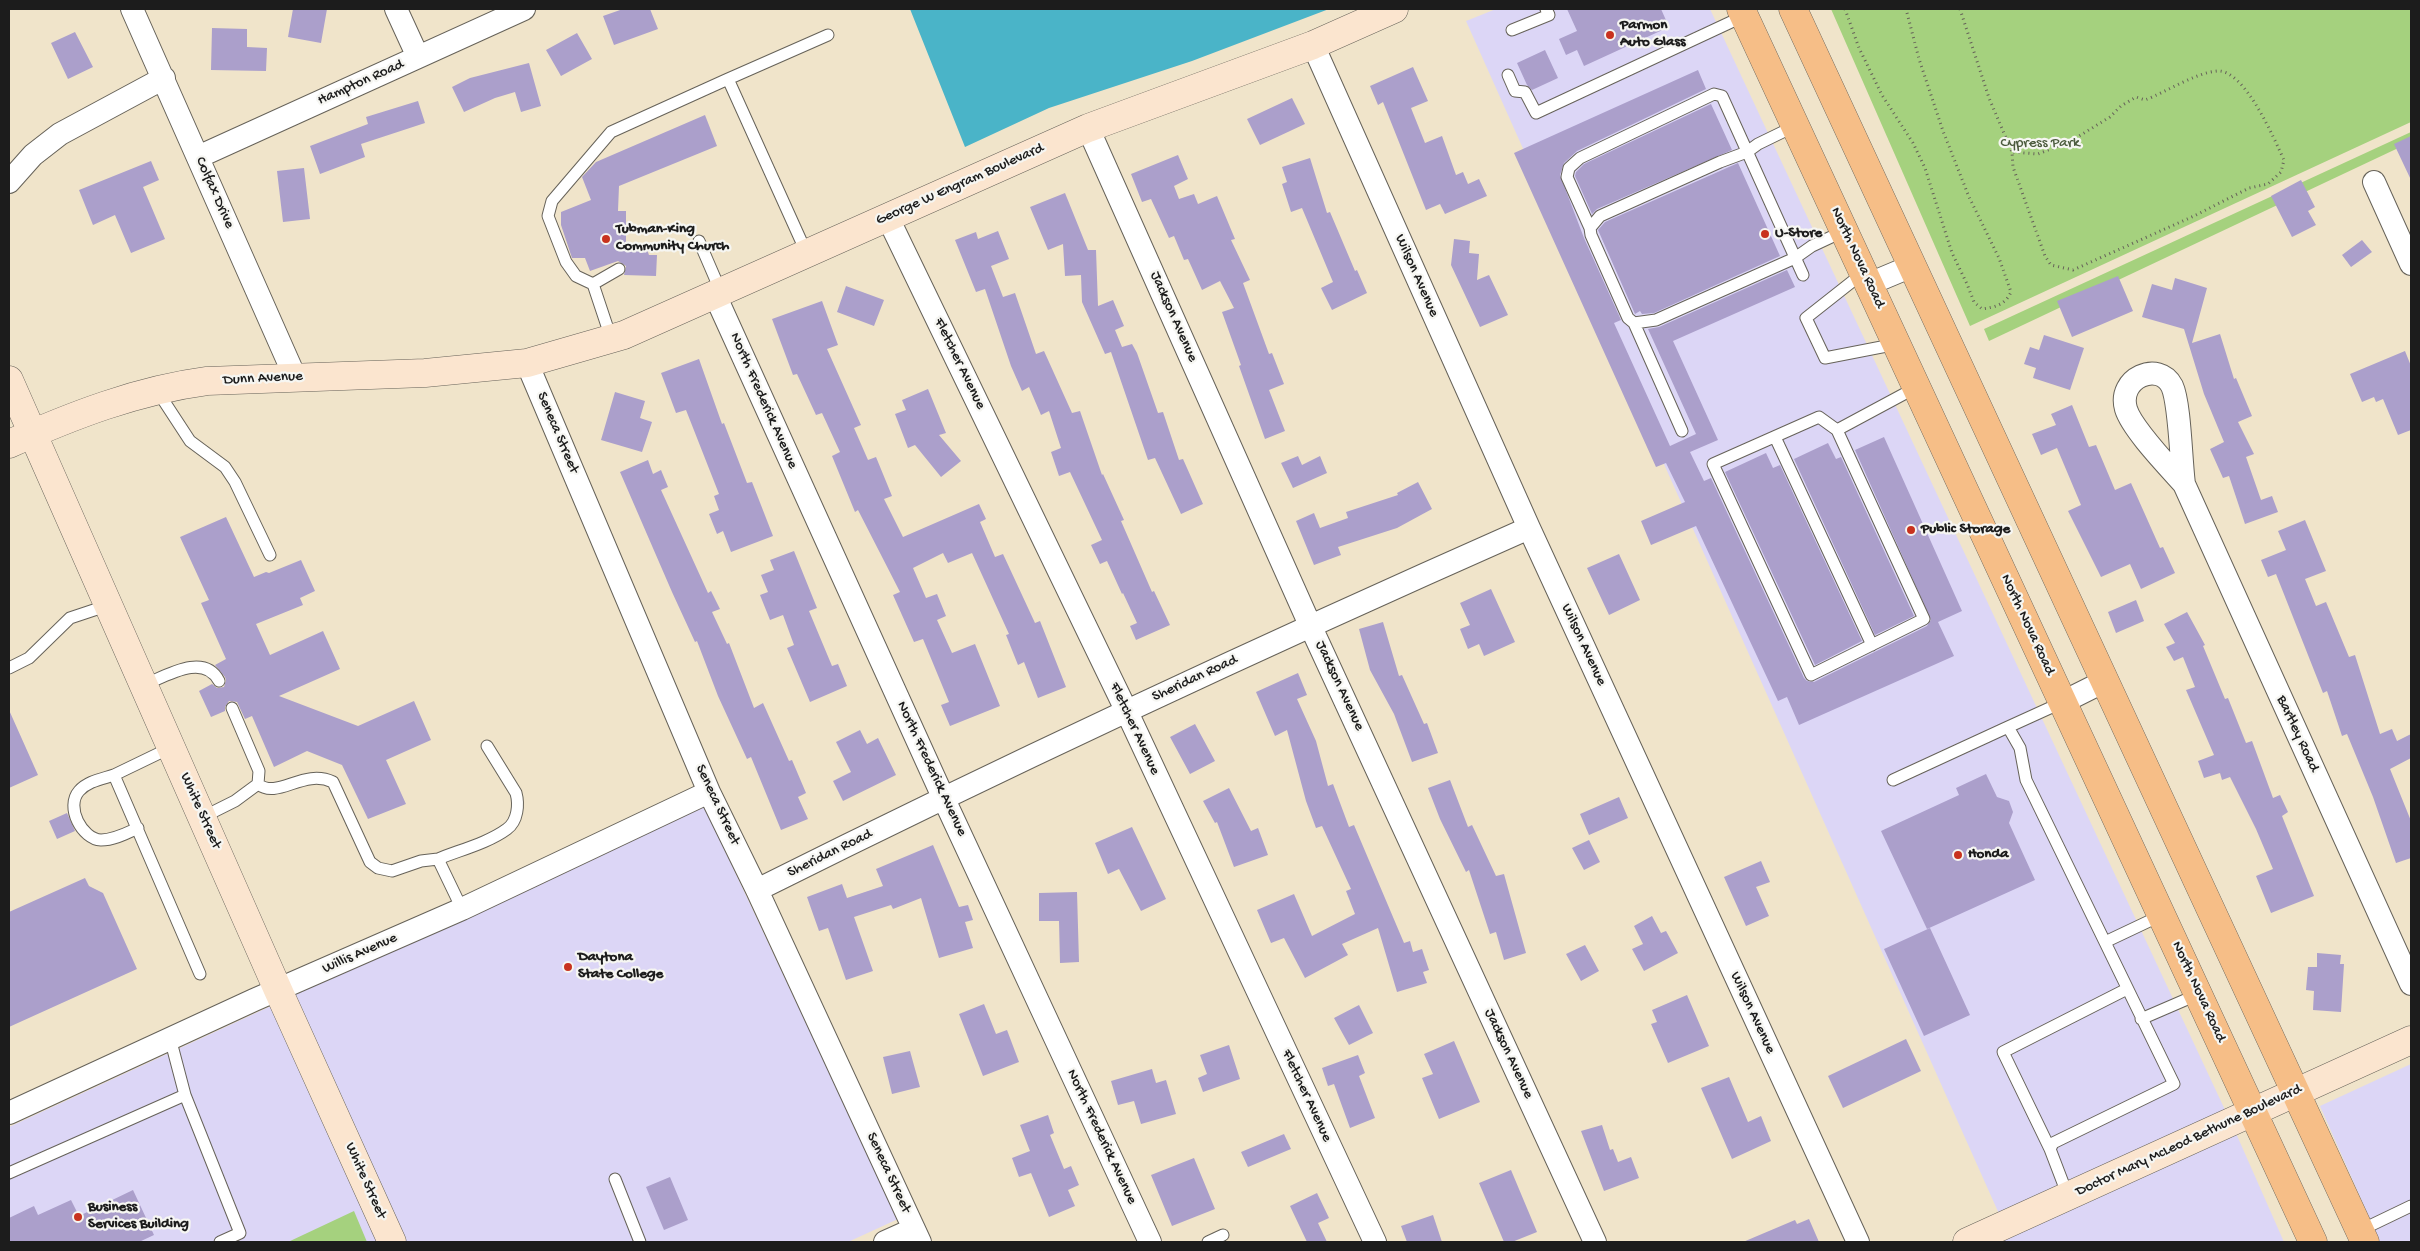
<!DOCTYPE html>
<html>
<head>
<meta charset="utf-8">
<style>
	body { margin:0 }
	#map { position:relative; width:2420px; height:1251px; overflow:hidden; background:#f0e4ca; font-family:"Gochi Hand",sans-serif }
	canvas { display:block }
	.frame { position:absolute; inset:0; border:10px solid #1c1c1c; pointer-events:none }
</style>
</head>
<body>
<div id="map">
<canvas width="2420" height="1251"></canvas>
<div class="frame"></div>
</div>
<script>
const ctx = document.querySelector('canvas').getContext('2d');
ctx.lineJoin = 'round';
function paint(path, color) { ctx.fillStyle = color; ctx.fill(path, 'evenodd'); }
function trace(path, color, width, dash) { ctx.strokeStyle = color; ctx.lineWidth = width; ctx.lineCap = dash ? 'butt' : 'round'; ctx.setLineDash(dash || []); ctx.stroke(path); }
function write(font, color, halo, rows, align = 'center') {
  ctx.font = font + ' "Gochi Hand",sans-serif'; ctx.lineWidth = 4.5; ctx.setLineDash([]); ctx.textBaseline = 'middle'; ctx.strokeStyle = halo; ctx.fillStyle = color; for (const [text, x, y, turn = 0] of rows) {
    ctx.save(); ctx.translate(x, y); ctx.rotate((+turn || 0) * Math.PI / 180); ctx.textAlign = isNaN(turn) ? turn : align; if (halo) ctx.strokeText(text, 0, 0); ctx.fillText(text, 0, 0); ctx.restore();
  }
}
paint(new Path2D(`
	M1496,9H1710L2226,1112L2000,1216L1466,21Z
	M704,806L898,1219L848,1242H9V1127Z
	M2411,1064V1242H2380L2320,1106Z
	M2235,1131L2284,1242H1992Z`), '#dcd6f6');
paint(new Path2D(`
	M1831,9H2411V122L1970,326Z
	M2411,132V142L1989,341L1984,329Z
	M354,1211L367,1242H288Z`), '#a5d17e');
paint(new Path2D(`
	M910,9H1329L1192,61L1049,108L965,147Z`), '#4ab4c8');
paint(new Path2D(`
	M293,9H327L321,43L288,37Z
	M623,9H650L658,29L614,45L603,16Z
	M1567,9H1661L1669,27L1584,66L1577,50L1566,55L1559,39L1577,31Z
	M212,28L247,29V47L267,48L266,71L211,70Z
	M75,32L93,67L68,79L51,43Z
	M577,33L592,59L561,76L546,50Z
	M1545,50L1558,78L1532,90L1527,85L1517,63Z
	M529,63L541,106L521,112L515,92L495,98L464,112L452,87L470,78Z
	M1413,67L1428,101L1411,108L1425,143L1442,136L1456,175L1463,172L1468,184L1479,179L1487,196L1445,214L1440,204L1426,210L1383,102L1378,105L1370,86Z
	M1698,70L1706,89L1577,151L1564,163L1560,175L1584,238L1621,320L1614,323L1670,446L1696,434L1648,329L1659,327L1787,270L1795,287L1673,341L1718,440L1690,452L1704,481L1711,478L1804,678L1807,681L1814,682L1927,626L1931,620L1855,450L1884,437L1962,611L1938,622L1954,656L1799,725L1787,697L1778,701L1696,526L1651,545L1641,521L1685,502L1666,463L1656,467L1514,153Z
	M1292,98L1305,124L1260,145L1247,119Z
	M418,101L425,123L361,144L365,157L320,174L310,146L368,124L366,117Z
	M1711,104L1732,150L1597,209L1592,214L1575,176L1576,172L1584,164Z
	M705,115L717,146L619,186L618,211H626V251L645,244L649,255H657L656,276L624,275L626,266L618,261L590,271L585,258H572L561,225V212L591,200L582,177L596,162Z
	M2411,136V180L2394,144Z
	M1178,155L1188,179L1174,186L1179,199L1194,194L1198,204L1217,196L1235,239L1231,240L1250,280L1243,283L1269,354L1272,353L1284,384L1269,390L1285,431L1265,439L1239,366L1241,365L1222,312L1234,308L1220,281L1202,290L1188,259L1184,260L1174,236L1169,238L1151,199L1142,202L1131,174Z
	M1310,158L1327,213L1330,212L1355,271L1357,270L1367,293L1332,310L1321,288L1333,282L1302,208L1291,212L1282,184L1287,182L1282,167Z
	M151,161L159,180L143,187L165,239L131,253L115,215L93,225L79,190Z
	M1738,163L1780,256L1654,313L1642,314L1640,311L1635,314L1598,230L1605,222Z
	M304,168L310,219L283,222L277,171Z
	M2301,180L2315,207L2308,211L2316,225L2292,237L2271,196Z
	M1065,193L1088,250H1096L1098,306L1113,300L1124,326L1115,330L1122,347L1132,344L1137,353L1158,413L1163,412L1179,460L1183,459L1203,504L1181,514L1155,458L1148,460L1111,352L1105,354L1082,302L1081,275L1065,276L1063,244L1048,250L1030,207Z
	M998,231L1009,259L991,266L1003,297L1015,293L1036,354L1044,351L1072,413L1080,411L1102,475L1103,474L1124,520L1121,521L1152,592L1154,591L1170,625L1136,640L1130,626L1137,623L1123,593L1122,594L1107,561L1100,564L1091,545L1102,540L1070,472L1059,476L1051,452L1061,448L1049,411L1041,415L1029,387L1022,391L1011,366L985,289L976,292L955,240L976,232L978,239Z
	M1454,239L1470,241L1469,253L1479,254L1477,280L1489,275L1508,315L1480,327L1451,265Z
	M2362,240L2372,252L2351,267L2342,255Z
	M2118,276L2133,311L2072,337L2057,301Z
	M2175,278L2207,288L2192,343L2220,334L2234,379L2236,378L2252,416L2238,422L2254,454L2246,457L2261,500L2272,496L2278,512L2245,524L2229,476L2223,478L2210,449L2224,442L2204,394L2184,329L2142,317L2152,284L2172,290Z
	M846,286L884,300L874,326L837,312Z
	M822,301L838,345L827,349L861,425L854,428L868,460L876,457L892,496L884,499L903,537L979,504L986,519L980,522L995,557L1003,554L1035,623L1040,621L1066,687L1038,698L1024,662L1018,665L1006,635L1009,634L972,553L948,563L943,553L913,568L926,598L937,594L946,616L937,620L952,653L975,644L1000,706L950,726L941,705L949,702L923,639L914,642L893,595L900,592L858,510L855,512L832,456L840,452L822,413L816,415L797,374L793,375L772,319Z
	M2044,335L2084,348L2070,390L2033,378L2036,368L2024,364L2030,347L2039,350Z
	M2405,351L2411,366V430L2398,435L2383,399L2376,402L2374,397L2362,402L2350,374Z
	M699,359L722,424L724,423L747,483L752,482L773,536L731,552L723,531L717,534L709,514L719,510L714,496L719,494L686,410L676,413L661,373Z
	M928,389L946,433L939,435L961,461L941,477L915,445L908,448L895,414L906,410L902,400Z
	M615,392L645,401L640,418L652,422L642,452L601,440Z
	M2072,405L2089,447L2096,445L2115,490L2131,483L2160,548L2163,547L2175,573L2141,589L2130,564L2101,577L2068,511L2081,505L2057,448L2041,455L2032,434L2056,425L2051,414Z
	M1828,443L1836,459L1841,457L1914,616L1875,635L1794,459Z
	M1766,453L1773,468L1780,465L1862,641L1815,665L1725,472Z
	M1298,456L1302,465L1320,456L1327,473L1293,488L1281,463Z
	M648,460L653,474L661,470L668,487L661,490L708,593L711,591L720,609L712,612L727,644L729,643L754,708L763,703L789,761L792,760L806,793L798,797L808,819L781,830L751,757L747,759L718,696L697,641L695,642L672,592L620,472Z
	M1418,482L1432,509L1397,528L1338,547L1341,555L1314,565L1296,521L1314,513L1320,528L1348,518L1346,512L1398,495L1397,493Z
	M226,517L254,577L266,572L269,573L301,560L315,591L300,598L303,605L256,624L270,655L323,631L340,669L279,696L358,726L414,701L431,740L386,760L406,804L368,819L342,765L307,751L274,767L252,716L245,719L237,702L229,701L225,707V711L211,717L199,691L212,684L217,688L224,687L226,680L225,677L215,665L226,659L201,603L209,600L180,537Z
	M2305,520L2326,571L2305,579L2316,606L2326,602L2349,657L2355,655L2380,734L2392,729L2397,741L2411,734V758L2390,769L2411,821V858L2396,863L2373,797L2347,734L2342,736L2327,691L2323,693L2276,574L2268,577L2261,560L2286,550L2278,531Z
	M794,551L817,608L809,611L832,666L838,664L847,686L810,702L787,648L794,645L783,615L770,620L760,595L768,592L761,575L774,570L770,560Z
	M1619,554L1640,600L1609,615L1587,568Z
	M1491,589L1515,642L1484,656L1479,644L1468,649L1460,629L1470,625L1460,603Z
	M2136,600L2144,621L2116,633L2108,612Z
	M2187,612L2205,645L2203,646L2225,699L2228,698L2246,743L2252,741L2273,798L2280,795L2288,812L2282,816L2314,896L2271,913L2256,876L2273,869L2256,829L2230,777L2222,780L2220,773L2204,778L2198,761L2214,755L2186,690L2195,687L2183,657L2174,661L2166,647L2175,643L2164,624Z
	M1383,622L1399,676L1402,675L1424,724L1427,723L1438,753L1412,762L1394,714L1370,670L1359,629Z
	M1298,673L1307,695L1297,699L1316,741L1328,786L1333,784L1349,827L1354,825L1404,943L1410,941L1413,952L1422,949L1429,970L1423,972L1427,983L1397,992L1378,928L1342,944L1348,955L1305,978L1284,938L1271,943L1257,910L1294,894L1312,936L1355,914L1346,891L1351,889L1322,826L1316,828L1306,801L1287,730L1275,736L1256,692Z
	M9,710L38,775L9,788Z
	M1195,724L1215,761L1190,774L1170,737Z
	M860,730L867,744L878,738L896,775L843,801L833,781L851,772L836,742Z
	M1986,774L1997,797L2009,801L2013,812L2009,823L2035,880L1927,929L1881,831L1959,795L1956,788Z
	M1450,780L1468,827L1472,825L1496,876L1504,874L1526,953L1504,960L1496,932L1490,934L1469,870L1466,872L1440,819L1428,788Z
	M1229,788L1251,831L1258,828L1268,855L1234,867L1217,822L1215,823L1203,801Z
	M1619,797L1628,818L1589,835L1580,814Z
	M67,813L75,831L57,839L49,821Z
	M1132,827L1166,899L1141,911L1119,869L1108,874L1095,843Z
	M1589,840L1600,862L1584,870L1572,848Z
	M933,845L959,907L968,905L973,920L965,922L973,948L939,958L921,898L893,909L891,905L854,917L873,971L846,980L828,928L819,931L807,897L842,884L847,898L883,886L876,869Z
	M1761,861L1770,882L1756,887L1769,916L1746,926L1724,877Z
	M85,878L89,886L103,893L137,969L9,1027V912Z
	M1077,892L1079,962L1060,963L1059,921H1039V893Z
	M1652,916L1661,933L1666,931L1678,953L1644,971L1632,949L1643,944L1634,926Z
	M1930,928L1970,1015L1924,1036L1884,949Z
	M1585,945L1599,971L1581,981L1566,954Z
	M2317,953L2341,955L2340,964H2344L2341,1012L2313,1010L2314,991L2306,990L2308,967H2317Z
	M1687,995L1709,1046L1668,1063L1651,1024L1657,1022L1652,1010Z
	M984,1004L996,1034L1007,1030L1019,1062L983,1076L959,1014Z
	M1359,1005L1373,1033L1349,1045L1334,1018Z
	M1906,1039L1921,1071L1843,1108L1828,1076Z
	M1454,1041L1480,1102L1439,1119L1422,1078L1433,1074L1424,1054Z
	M1229,1045L1240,1079L1203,1092L1198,1078L1207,1074L1200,1055Z
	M910,1051L920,1087L892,1094L883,1057Z
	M1358,1055L1365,1073L1359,1076L1375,1118L1350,1128L1334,1084L1328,1086L1322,1068Z
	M1152,1069L1156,1083L1166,1080L1176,1114L1141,1124L1134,1101L1118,1105L1111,1081Z
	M1729,1077L1748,1122L1761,1116L1771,1141L1732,1159L1701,1088Z
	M1048,1115L1054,1133L1050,1135L1064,1169L1071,1166L1079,1185L1068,1190L1075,1206L1049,1217L1031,1173L1019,1177L1012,1158L1030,1151L1020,1125Z
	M1602,1125L1610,1150L1613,1149L1618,1162L1631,1157L1639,1178L1604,1191L1581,1131Z
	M1284,1134L1291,1149L1248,1167L1241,1152Z
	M1194,1158L1215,1209L1172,1226L1151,1175Z
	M1511,1170L1537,1232L1512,1242H1504L1479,1183Z
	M670,1177L688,1220L664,1230L646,1187Z
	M133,1190L154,1235L139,1242H9V1218L34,1206L38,1215L71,1200L79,1216Z
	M1317,1193L1329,1218L1318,1223L1327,1242H1307L1290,1206Z
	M1433,1215L1442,1242H1407L1401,1226Z
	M1809,1219L1819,1242H1743L1795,1220L1797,1224Z`), '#ab9fcb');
const lane = new Path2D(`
	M1512,30L1549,15L1546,9
	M1508,75L1515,91L1525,92L1536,113L1744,16
	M1795,126L1758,144L1747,152L1720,162L1600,216L1590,228L1591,235L1628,318L1634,323L1656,320L1795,258L1812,246L1844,231
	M1590,228L1567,177L1569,168L1580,158L1714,94L1722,96L1803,275
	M699,241L721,292
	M807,254L728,79L828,35
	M1863,273L1806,318L1825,358L1897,344
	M593,284L619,269
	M1634,323L1682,431
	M611,338L593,284L576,276L566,262L548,216L552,201L611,132L728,79
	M158,392L190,441L225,467L235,482L270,555
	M1837,430L1819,417L1713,464L1811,675L1924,619L1837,430L1917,387
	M1775,437L1872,645
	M9,668L29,658L70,618L109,605
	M144,685C166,676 204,652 219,681
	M2063,702L2008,727L2020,748L2026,780L2174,1084L2053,1143L2050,1149L2068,1196
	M172,747L114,775L200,974
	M114,775C102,779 88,781 79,791C65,807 82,839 101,840C114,840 127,833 138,828
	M1893,780L2008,727
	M258,784C278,800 303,768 333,782L370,862L378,868L392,871L421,861L438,859L462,909
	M203,817L235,801L258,784L259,771L232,708
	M438,859C460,850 488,843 507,829C518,821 519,804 516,793L487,746
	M2105,942L2162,915
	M2141,1019L2199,994
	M185,1095L240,1233L220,1242
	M2050,1149L2003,1052L2127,989
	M9,1173L185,1095L170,1038
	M615,1179L640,1242
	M2359,1231L2411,1206
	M1208,1242L1223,1235`);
const street = new Path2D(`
	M132,9L295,377
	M396,9L418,57
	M1313,45L1529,528L1858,1242
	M1088,128L1310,625L1595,1242
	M198,157L524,9
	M9,182L33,155L60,134L164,78
	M2374,182L2411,264
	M888,218L1127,712L1375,1242
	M1869,284L1912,266
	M715,295L943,797L1150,1242
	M527,363L709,792L757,890L920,1242
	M2184,484C2181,463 2180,403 2172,386C2159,360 2117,378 2126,409C2132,429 2169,467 2184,484L2411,984
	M2063,702L2105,681
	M757,890C1011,763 1269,643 1529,528
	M9,1113L254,1000L462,909L709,792
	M885,1242L914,1229`);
const secondary = new Path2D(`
	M9,380L278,990L392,1242
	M9,444C71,416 138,390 207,381L425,373L527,363L624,335L1088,128L1313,45L1394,9
	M1967,1242L2411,1040`);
const primary = new Path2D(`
	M1741,9L2313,1242
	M1793,9L2365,1242`);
trace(lane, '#666259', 13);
trace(street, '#666259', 24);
trace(secondary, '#666259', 29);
trace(primary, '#666259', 29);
trace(new Path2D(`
	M1845,9L1859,48L1882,95L1913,143L1925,168L1952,253L1967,284L1974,302L1982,309C1995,307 2005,305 2011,292L1999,258L1969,197L1943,131L1919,59L1906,9
	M1960,9L1989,98L2012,152L2013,167L2045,256L2051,265L2073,270L2194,216L2249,188L2268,184L2281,172L2284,160C2274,139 2245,69 2217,71C2195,73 2166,92 2145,100L2136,97L2121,106L2110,117L2071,141L2038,154L2012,152`), '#666259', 3, [1, 4]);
trace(lane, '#fff', 11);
trace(street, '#fff', 22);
trace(secondary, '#fbe5cf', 28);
trace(primary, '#f6be87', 28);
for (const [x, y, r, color] of [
	[1610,35,5,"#c8321e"],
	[1765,234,5,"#c8321e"],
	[606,239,5,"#c8321e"],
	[1911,530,5,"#c8321e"],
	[1958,855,5,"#c8321e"],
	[568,967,5,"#c8321e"],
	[78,1217,5,"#c8321e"]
]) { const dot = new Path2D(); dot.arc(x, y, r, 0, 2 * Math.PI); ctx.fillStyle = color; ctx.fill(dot); trace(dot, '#f6f6f2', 2); }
write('bold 15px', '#1c1c1c', '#f6f6f2', [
	["Parmon",1620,26],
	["Auto Glass",1620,43],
	["Tubman-King",616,230],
	["Community Church",616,247],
	["U-Store",1775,234],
	["Public Storage",1921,530],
	["Honda",1968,855],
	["Daytona",578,958],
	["State College",578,975],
	["Business",88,1208],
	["Services Building",88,1225]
], 'left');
write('15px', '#1c1c1c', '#f6f6f2', [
	["Hampton Road",361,83,-24],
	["George W Engram Boulevard",960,185,-24],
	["Colfax Drive",214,193,66],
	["North Nova Road",1857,258,65],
	["Wilson Avenue",1416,276,66],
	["Jackson Avenue",1173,317,66],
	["Fletcher Avenue",959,364,64],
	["Dunn Avenue",263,379,-3],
	["North Frederick Avenue",763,401,66],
	["Seneca Street",557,433,67],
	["North Nova Road",2027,625,65],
	["Wilson Avenue",1583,645,65],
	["Sheridan Road",1195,679,-25],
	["Jackson Avenue",1339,686,65],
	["Fletcher Avenue",1134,729,65],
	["Bartley Road",2297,734,65],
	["North Frederick Avenue",931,769,65],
	["Seneca Street",717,805,65],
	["White Street",200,811,66],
	["Sheridan Road",830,854,-26],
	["Willis Avenue",360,954,-24],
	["North Nova Road",2198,992,65],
	["Wilson Avenue",1752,1013,65],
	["Jackson Avenue",1508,1054,65],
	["Fletcher Avenue",1306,1096,65],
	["North Frederick Avenue",1101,1137,65],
	["Doctor Mary McLeod Bethune Boulevard",2189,1141,-25],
	["Seneca Street",888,1173,65],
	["White Street",365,1181,66]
]);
write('15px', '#4c5b3e', '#f6f6f2', [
	["Cypress Park",2040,144]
]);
</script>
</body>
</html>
